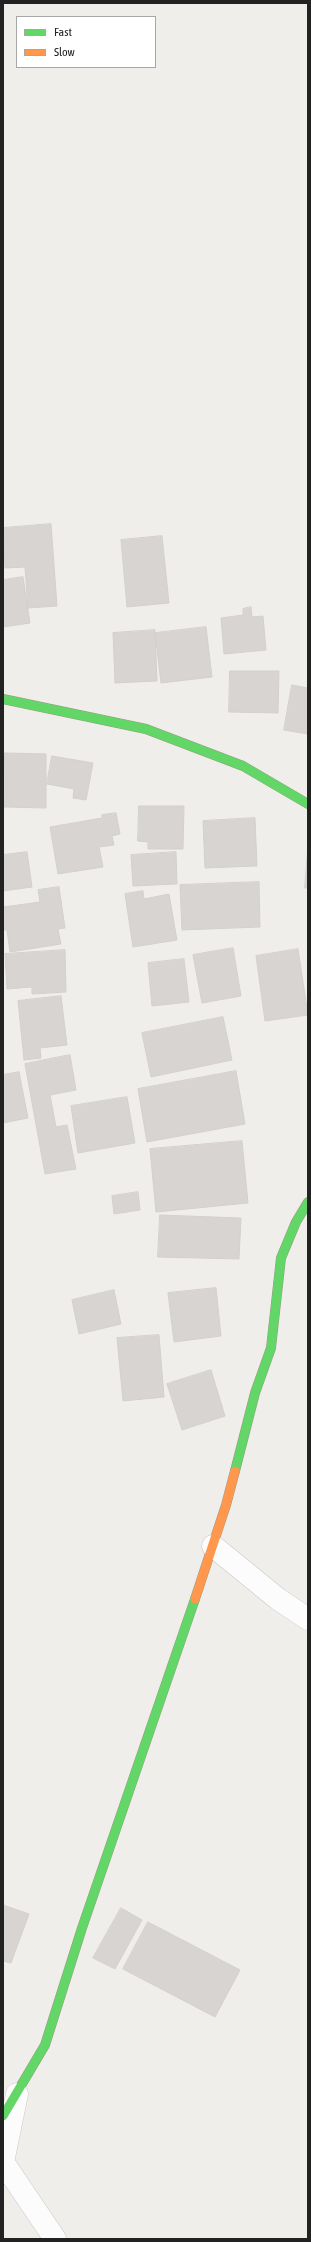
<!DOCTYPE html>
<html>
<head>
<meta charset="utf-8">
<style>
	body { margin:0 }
	#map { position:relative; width:311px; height:2242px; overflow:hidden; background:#f0eeeb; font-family:"Asap Condensed",sans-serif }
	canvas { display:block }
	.frame { position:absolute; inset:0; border:4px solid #222; pointer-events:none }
	.legend { position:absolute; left:16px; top:16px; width:140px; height:52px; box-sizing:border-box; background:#fff; border:1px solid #a7a7a7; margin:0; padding:5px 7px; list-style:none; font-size:12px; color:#222 }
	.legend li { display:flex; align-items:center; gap:8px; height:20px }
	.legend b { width:20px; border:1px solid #a7a7a7 }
</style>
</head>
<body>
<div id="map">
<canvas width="311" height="2242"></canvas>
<div class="frame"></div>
<ul class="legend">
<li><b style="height:5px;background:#63d668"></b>Fast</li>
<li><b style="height:5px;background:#ff974d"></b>Slow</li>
</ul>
</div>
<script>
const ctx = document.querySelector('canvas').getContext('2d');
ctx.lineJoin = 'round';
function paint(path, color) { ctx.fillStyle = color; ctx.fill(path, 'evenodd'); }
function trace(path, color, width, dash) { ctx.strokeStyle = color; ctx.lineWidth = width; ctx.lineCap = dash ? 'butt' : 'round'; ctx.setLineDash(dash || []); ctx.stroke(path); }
const building = new Path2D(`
	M51,524L57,606L28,608L25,567L5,568L3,528Z
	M162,536L169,603L127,607L121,540Z
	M23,577L30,623L3,627V580Z
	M251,607L252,617L263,616L266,650L224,654L221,618L243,615V609Z
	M206,627L212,677L161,683L155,633Z
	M155,630L157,681L115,683L113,633Z
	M230,671H279L278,713L229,712Z
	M292,685L308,688V734L284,730Z
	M5,753L46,754V808L4,807Z
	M52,756L93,763L86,800L73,798L74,789L47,784Z
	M139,806H184L183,849H148V842L138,841Z
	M116,813L120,834L112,836L114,845L99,847L103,867L58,874L50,827L102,818V815Z
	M255,818L257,866L205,868L203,821Z
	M308,846V888H305Z
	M27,852L32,887L3,891V855Z
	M176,852L177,884L133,886L131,855Z
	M259,882L260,927L182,930L180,885Z
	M59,887L65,928L58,929L61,944L10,952L7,930H3V907L40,902L38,890Z
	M143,891L144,899L169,894L177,940L133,947L125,894Z
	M233,948L241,996L202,1003L193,955Z
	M298,949L308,1015L265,1021L256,956Z
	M65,950L66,992L32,994V987L7,989L5,954Z
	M184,959L189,1002L152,1006L148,963Z
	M61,996L67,1045L40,1048L41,1058L24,1060L18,1001Z
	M223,1017L232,1060L151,1077L142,1033Z
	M70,1055L76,1090L50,1095L56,1127L67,1125L76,1169L45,1174L25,1064Z
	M236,1071L245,1124L147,1142L138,1089Z
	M19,1072L28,1118L3,1123V1075Z
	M127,1097L135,1143L78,1153L71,1106Z
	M242,1141L248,1203L156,1212L150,1149Z
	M138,1192L140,1210L114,1214L112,1196Z
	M160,1215L241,1218L239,1259L158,1257Z
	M216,1288L221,1336L174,1342L168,1293Z
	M114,1290L121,1324L79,1334L72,1300Z
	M159,1335L164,1397L123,1401L117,1338Z
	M211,1370L225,1416L182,1430L167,1384Z
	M3,1905L29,1914L11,1963L3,1961Z
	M121,1908L142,1920L115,1969L93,1958Z
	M148,1922L240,1970L215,2017L123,1969Z`);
paint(building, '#d7d4d2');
trace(building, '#d3d0cc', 1);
const street = new Path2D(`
	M213,1546L278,1599L308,1619
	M17,2094L3,2162L55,2239`);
const fast = new Path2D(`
	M3,699L146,729L243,766L308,804
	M235,1471L255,1393L271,1348L281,1258L296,1222L308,1202
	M3,2116L45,2045L82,1928L195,1599`);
const slow = new Path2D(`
	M195,1599L226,1505L235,1471`);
trace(street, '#c9c8c7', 23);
trace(fast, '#999a82', 10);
trace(slow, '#999a82', 10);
trace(street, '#fdfcfc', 22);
trace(fast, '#63d668', 9);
trace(slow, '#ff974d', 9);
</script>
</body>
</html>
